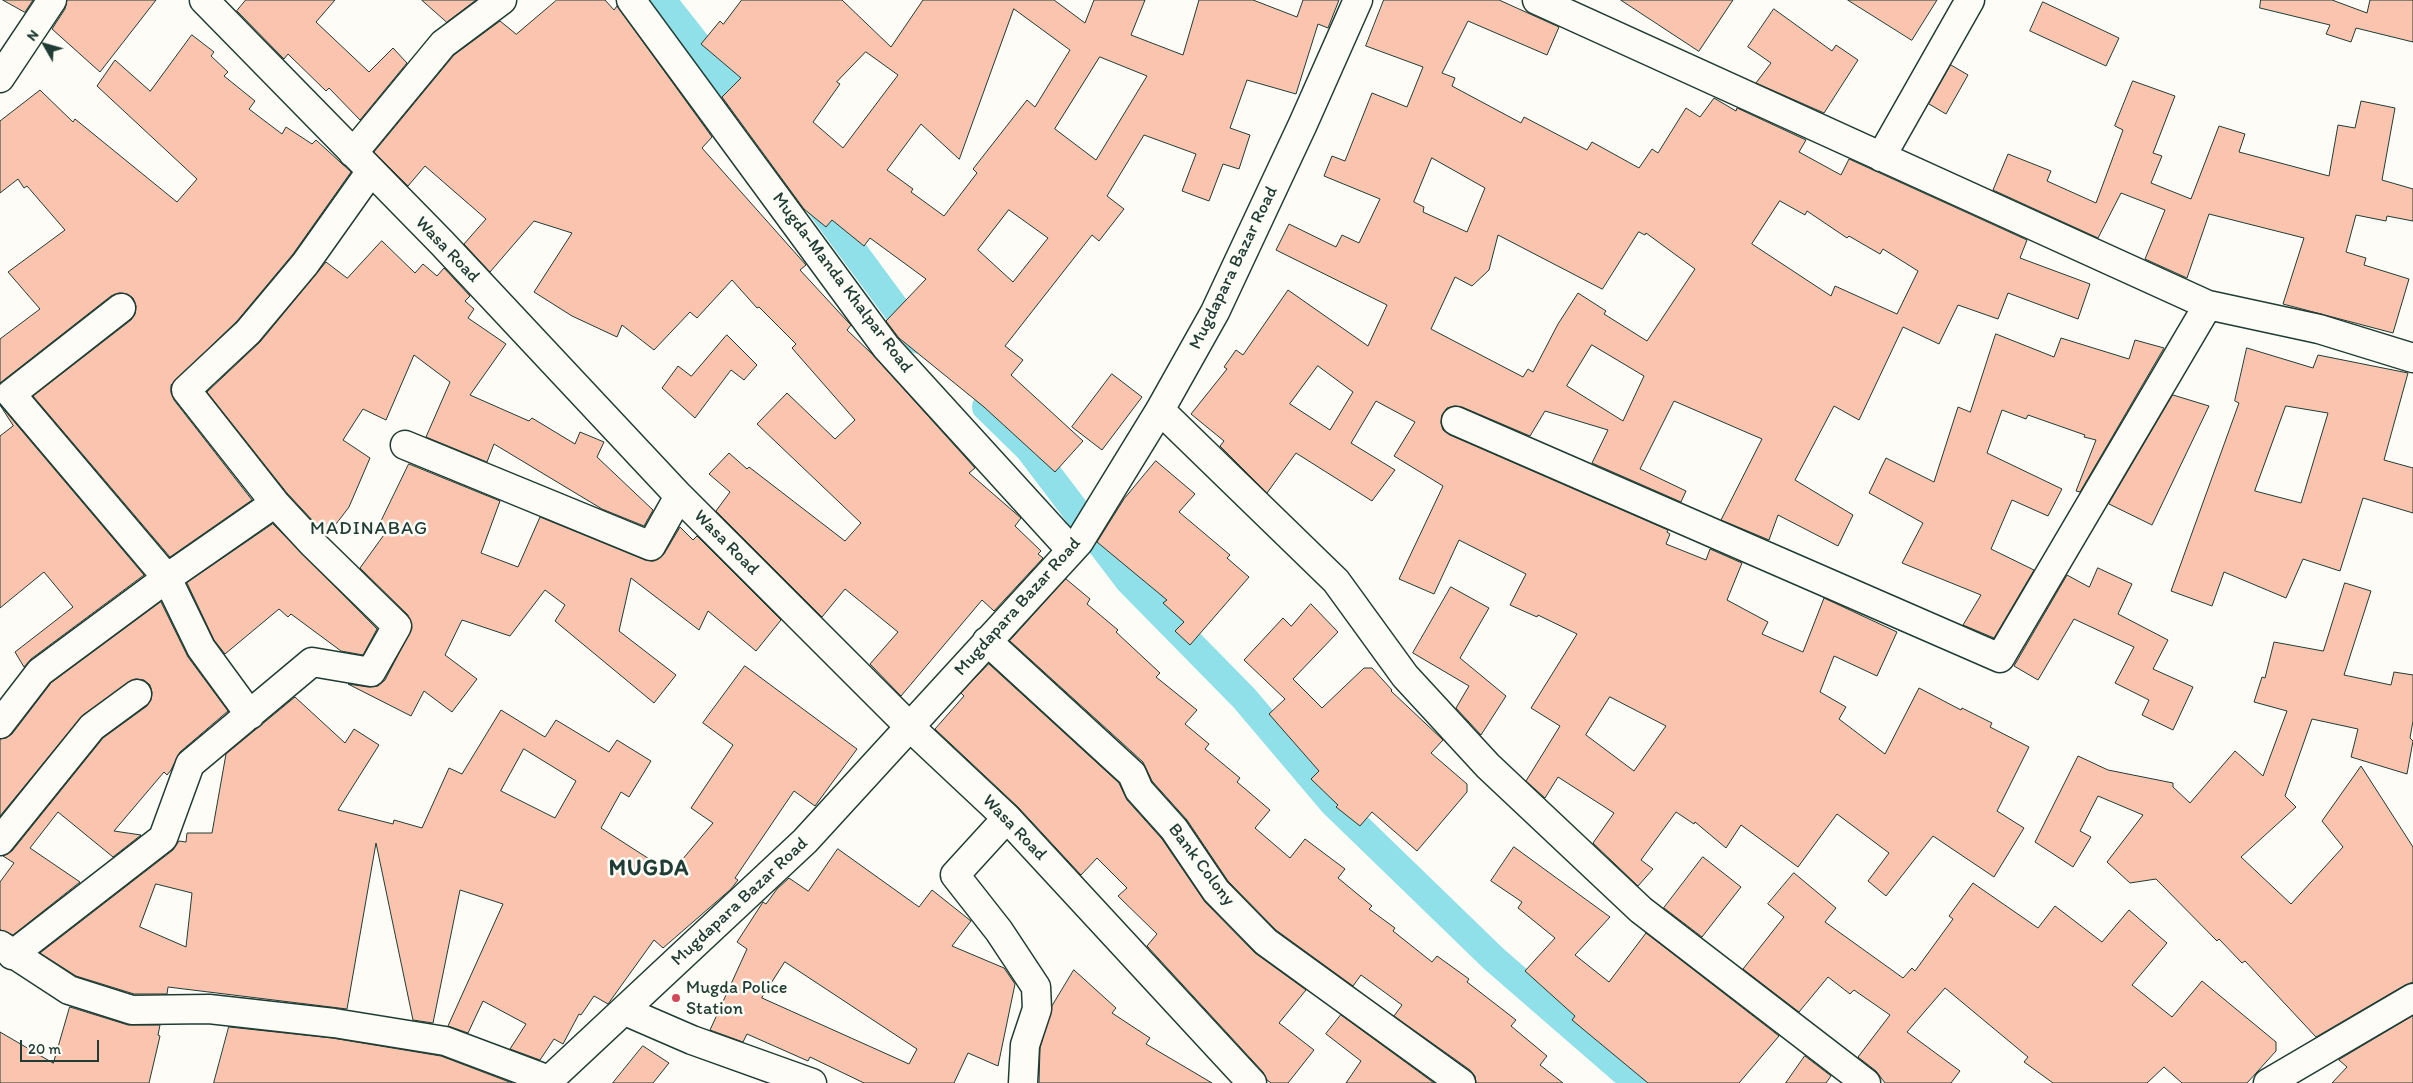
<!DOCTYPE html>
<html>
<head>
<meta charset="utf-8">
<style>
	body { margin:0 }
	#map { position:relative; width:2413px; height:1083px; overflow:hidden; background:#fdfcf7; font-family:Itim,sans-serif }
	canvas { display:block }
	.north { position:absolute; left:20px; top:20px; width:50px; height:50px; -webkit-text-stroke:4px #fdfcf7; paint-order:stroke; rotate:308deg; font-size:14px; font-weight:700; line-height:20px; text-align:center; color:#1f3d34 }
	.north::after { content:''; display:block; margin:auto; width:18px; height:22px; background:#1f3d34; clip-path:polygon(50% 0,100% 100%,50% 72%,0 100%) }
	.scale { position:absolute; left:20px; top:1040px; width:79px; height:22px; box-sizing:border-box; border:2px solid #1f3d34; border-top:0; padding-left:6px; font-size:15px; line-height:18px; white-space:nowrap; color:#1f3d34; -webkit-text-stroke:4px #fdfcf7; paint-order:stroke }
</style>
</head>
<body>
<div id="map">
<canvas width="2413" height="1083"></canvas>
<div class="north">N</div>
<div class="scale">20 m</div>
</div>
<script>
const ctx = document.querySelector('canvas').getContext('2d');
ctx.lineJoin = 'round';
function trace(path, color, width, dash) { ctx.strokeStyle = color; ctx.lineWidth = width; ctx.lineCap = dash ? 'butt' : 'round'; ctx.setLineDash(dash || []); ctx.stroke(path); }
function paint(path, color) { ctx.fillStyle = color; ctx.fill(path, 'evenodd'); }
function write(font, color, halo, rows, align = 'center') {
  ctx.font = font + ' Itim,sans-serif'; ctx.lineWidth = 5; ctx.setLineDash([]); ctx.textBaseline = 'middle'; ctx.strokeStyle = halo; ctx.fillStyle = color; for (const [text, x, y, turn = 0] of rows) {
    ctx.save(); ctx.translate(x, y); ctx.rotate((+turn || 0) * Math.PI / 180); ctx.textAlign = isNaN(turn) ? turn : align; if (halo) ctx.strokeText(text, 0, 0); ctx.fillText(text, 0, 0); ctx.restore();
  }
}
trace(new Path2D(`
	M662,0L754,117
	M809,191L919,340
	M986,407L1029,449L1129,581L1244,698L1333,803L1494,959L1637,1083`), '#8fe0e9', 28);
const building = new Path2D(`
	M3,0H33L25,12Z
	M67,0H156L100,72L52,29L65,9Z
	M246,0H335L316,22L369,72L393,48L407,63L360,120L329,88L326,91L288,54L284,59L237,11Z
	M422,0H476L447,22Z
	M557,0H605L614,10L617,6L712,137L702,148L806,265L800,270L848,322L851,325L847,330L872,354L975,468L969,473L1021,518L1015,526L1041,551L1038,554L1043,558L994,611L982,600L901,696L870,664L898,632L845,589L822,617L716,511L730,492L709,474L729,453L747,469L749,467L845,541L861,523L757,424L787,393L835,439L855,420L792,348L796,344L759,307L757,308L732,280L697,318L690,312L654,350L622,325L617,337L572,316L534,292L572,233L534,221L490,272L464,244L486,219L425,166L408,186L374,152L454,55L500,21L516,34Z
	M742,0H842L891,47L923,0H1054L1085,23L1094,0H1145L1131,35L1183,55L1199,0H1253L1297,17L1303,0H1339L1328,28L1318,24L1296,94L1247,80L1230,128L1250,135L1239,169L1223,164L1209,201L1182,191L1196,154L1144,135L1107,196L1124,209L1099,241L1092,235L1005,346L1023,360L1011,375L1083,441L1055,472L984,407L899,338L886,321L926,279L870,238L864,246L832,220L826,227L804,209L722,97L741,78L701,44L720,21L723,24ZM1014,9L1070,50L1035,107L1027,100L973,169L977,173L944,216L911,192L913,189L887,170L921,124L959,159ZM866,52L898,75L843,148L813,122L840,84L837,82ZM1100,57L1147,76L1096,160L1055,129ZM1009,210L1048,238L1013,282L978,250Z
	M1384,0H1499L1559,27L1547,55L1468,21L1442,73L1455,78L1452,86L1521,123L1524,117L1587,150L1592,142L1639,168L1652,149L1658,153L1686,108L1700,117L1714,98L1736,111L1737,108L1806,140L1799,152L1841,175L1849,159L2027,240L2020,258L2090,284L2078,319L2008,293L1998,319L1958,305L1939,344L1903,327L1859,420L1834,406L1795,480L1853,515L1838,546L1778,515L1769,540L1721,520L1762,439L1674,401L1640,469L1686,491L1681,502L1592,463L1608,430L1545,411L1530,436L1462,407L1454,406L1447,408L1442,415L1441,423L1443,430L1450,435L1668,530L1667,532L1670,534L1666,544L1706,560L1710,549L1742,563L1727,600L1768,622L1762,634L1803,652L1824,598L1897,632L1877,676L1834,656L1820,692L1846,707L1839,719L1885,754L1919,688L1961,710L1962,708L1992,723L1990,727L2029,747L1997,811L2024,828L1994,877L1933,836L1886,896L1868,881L1889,853L1837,814L1798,867L1741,825L1726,848L1695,822L1694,824L1676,812L1641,860L1653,869L1638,886L1593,843L1614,813L1558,777L1545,798L1526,781L1560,726L1531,708L1577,634L1538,615L1537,617L1510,605L1526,574L1459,540L1434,594L1399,579L1443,486L1394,456L1415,422L1376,401L1351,443L1395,470L1372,501L1296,453L1267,493L1220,446L1224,441L1191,414L1227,369L1224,367L1236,350L1243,355L1288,290L1368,346L1387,305L1276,250L1289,224L1336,247L1342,235L1359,243L1380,199L1324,176L1332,156L1345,161L1372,93L1407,107L1423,67L1366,46ZM1432,158L1485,188L1467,232L1423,212L1424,207L1414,202ZM1780,201L1805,215L1807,211L1847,238L1849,236L1880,254L1883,249L1918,271L1897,314L1835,286L1831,296L1752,244ZM1639,232L1645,235L1646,233L1695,269L1647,341L1604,314L1606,311L1578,293L1558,324L1533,372L1528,369L1523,377L1431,329L1455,277L1472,286L1489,270L1498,235L1602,289ZM1592,345L1644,376L1623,421L1567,386ZM1318,366L1353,392L1330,430L1290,404ZM1610,697L1666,726L1634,771L1586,735Z
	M1621,0H1733L1699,51Z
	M1848,0H1937L1912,40Z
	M2261,0H2332L2367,13L2370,0H2413V42L2356,28L2351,42L2326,34L2330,25L2260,8Z
	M2043,2L2119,38L2106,66L2030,31Z
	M1774,9L1832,51L1836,45L1858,60L1824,113L1756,83L1771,63L1748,47Z
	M192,35L214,52L211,56L228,72L224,76L255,101L249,109L282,134L286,127L312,144L316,140L351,172L293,254L237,321L171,385V392L174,400L252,500L170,557L33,396L131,320L135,314L136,306L133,298L127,294L119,293L111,296L0,383V339L40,309L8,272L65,230L27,186L24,188L18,179L0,193V121L40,90L73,122L75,119L177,202L197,179L97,86L115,60L150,91Z
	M1951,65L1968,75L1946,114L1929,104Z
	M2133,81L2175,96L2153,153L2162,156L2151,183L2191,199L2219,126L2245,134L2239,152L2329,176L2338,125L2355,128L2361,101L2395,108L2382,180L2413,189V221L2387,216L2386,221L2356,215L2346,252L2366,258L2364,265L2409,279L2393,333L2283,304L2304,238L2209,214L2187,278L2145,259L2165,210L2121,193L2098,238L1993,190L2008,154L2051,171L2047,181L2096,203L2123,130L2115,126Z
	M382,241L415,273L423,264L437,276L444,268L470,296L465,301L474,309L468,318L506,344L470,395L529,421L532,418L575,444L580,432L604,442L597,457L653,510L644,526L602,509L494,444L487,462L426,437L450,382L414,355L386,420L363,409L343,440L370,458L349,507L327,536L287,493L207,392L260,342L326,262L347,278Z
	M1996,334L2054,357L2061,338L2129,359L2135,340L2164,348L2080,492L2076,491L2096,440L2084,437L2085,435L2028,415L2026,419L2002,410L1987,453L2062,489L2048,516L2012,500L1991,549L2034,570L1994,638L1963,625L1981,595L1902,563L1923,523L1869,493L1886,458L1934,482L1958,407L1970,412Z
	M727,335L757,365L744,380L731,370L695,418L662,388L678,366L691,376Z
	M2247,348L2313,368L2318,355L2408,373L2384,460L2413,468V513L2363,498L2340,571L2303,559L2286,598L2224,572L2212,606L2171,591L2239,403L2235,401ZM2286,406L2328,413L2301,503L2255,491Z
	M1112,374L1142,397L1102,450L1072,427Z
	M2173,395L2209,406L2152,525L2109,504Z
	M0,405L144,575L31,659L24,667L15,652L73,607L44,572L0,608V436L13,426Z
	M1156,461L1195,494L1179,512L1230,555L1227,558L1249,577L1190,645L1175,631L1184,622L1163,603L1167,600L1097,542L1124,499Z
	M409,464L500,501L481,553L518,567L540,517L645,560L653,561L664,554L680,527L693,540L697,536L781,620L756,651L708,611L699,630L631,578L619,631L676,675L654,703L555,621L565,605L545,590L510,636L462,620L445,655L477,679L452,712L424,691L411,716L348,684L368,687L378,686L385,680L412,628L408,615L360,568L386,532L378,528Z
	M273,524L377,629L363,655L341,651L291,614L288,617L279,609L225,654L214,640L187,583Z
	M2098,568L2132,584L2118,614L2168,640L2153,669L2193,687L2173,730L2142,715L2149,700L2115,683L2134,647L2074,619L2038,680L2014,666L2067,575L2089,587Z
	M1066,579L1090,599L1087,604L1118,630L1116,632L1160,673L1156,677L1197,710L1185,724L1209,744L1205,749L1240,778L1237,782L1270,810L1255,828L1290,858L1305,839L1345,869L1338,878L1372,906L1369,909L1395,928L1393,931L1432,962L1437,956L1469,979L1467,982L1516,1020L1511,1026L1547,1056L1540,1065L1563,1083H1476L1475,1076L1470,1070L1394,1016L1402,1005L1361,975L1353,986L1276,930L1228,881L1187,820L1152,781L1143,762L1010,641Z
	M2345,583L2371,591L2344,675L2391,685L2394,672L2413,675V721L2410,738L2413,741L2407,774L2351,757L2358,729L2312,719L2285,796L2296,807L2241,857L2291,904L2343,847L2322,821L2361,766L2413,847V982L2405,985L2316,1037L2245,961L2242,963L2219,939L2217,941L2156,879L2130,883L2107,862L2143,815L2098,796L2080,831L2091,837L2073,867L2035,842L2078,756L2108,770L2173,783V787L2190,803L2235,751L2263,776L2287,711L2254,702L2262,677L2265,678L2274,642L2323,651Z
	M1451,587L1489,608L1460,658L1506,696L1481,735L1456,708L1469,686L1413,653Z
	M161,602L188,657L228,711L180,752L171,770L167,775L164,772L114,831L141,835L113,857L58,812L30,848L80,882L13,935L0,930V882L14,863L3,856L12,851L103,738L147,706L151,700L152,692L150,685L144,680L135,679L83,715L0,816V739L6,738L12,734L51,683Z
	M1311,604L1338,632L1293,679L1322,708L1364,668H1372L1392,690L1391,691L1443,740L1431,753L1467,784V792L1417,851L1372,812L1360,826L1336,807L1338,805L1311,779L1319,771L1269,714L1285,699L1244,660L1283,618L1291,626Z
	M989,664L1119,783L1127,800L1162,839L1205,902L1255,953L1306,990L1279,1023L1314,1050L1288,1083H1271L1267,1080L1263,1072L1147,946L1157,934L1118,896L1127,888L1097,858L1081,875L1018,807L935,729L964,696L961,693Z
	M745,666L857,749L815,806L794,791L735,878L738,880L731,889L663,948L654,940L608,1004L594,996L581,1015L579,1014L563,1044L554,1039L540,1060L510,1049L526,1024L483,1001L468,1033L448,1026L503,904L460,890L433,1023L413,1020L376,843L347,1009L168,987L167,994H134L76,976L40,953L173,850L179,841L186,842L187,833H212L226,754L295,697L345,743L354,729L379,745L338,810L393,824L394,820L422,828L449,768L462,774L501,710L545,737L556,720L609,752L617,740L651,761L629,797L621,792L601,828L671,873L713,823L691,808L733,745L703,723ZM524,749L576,781L555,818L501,791ZM156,884L192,893L186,947L140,927Z
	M1514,847L1610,917L1575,955L1609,982L1646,933L1779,1036L1739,1083H1648L1572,1020L1575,1016L1525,971L1555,938L1518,908L1522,902L1491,881Z
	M838,849L919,907L932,890L971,921L952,946L1004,968L1015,984L998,1066L968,1053L954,1083H864L810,1057L808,1061L747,1034L743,1042L710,1030L747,949L737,942L763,902L766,904L777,889L789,878L808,891ZM785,962L917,1049L909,1064L762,998Z
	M1703,857L1741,887L1702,937L1664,908Z
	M1794,873L1836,908L1825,922L1903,978L1912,968L1915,971L1953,919L1949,916L1973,883L2038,928L2055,906L2102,942L2129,910L2167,943L2132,985L2172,1017L2202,981L2276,1042V1051L2247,1083H2182L2164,1067L2147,1083H2053L2024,1062L2028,1057L1945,988L1907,1032L1960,1071L1951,1083H1885L1876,1071L1858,1057L1890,1015L1854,990L1850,994L1828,977L1799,1012L1743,969L1784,917L1768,904Z
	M1074,970L1116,1008L1112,1013L1150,1038L1146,1044L1212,1083H1039L1040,1048L1052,1006Z
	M70,1007L128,1025H160L158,1035L160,1036L149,1083H0V1032L53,1063Z
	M1341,1015L1434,1083H1346L1361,1061L1326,1034Z
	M2413,1016V1083H2332L2347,1067L2339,1060Z
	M229,1027L332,1038L441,1056L512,1083H214Z
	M643,1046L669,1063L653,1083H613Z
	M1805,1056L1831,1076L1826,1083H1786Z`);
paint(building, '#fbc4ae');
trace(building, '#1f3d34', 1);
const minor = new Path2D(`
	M204,0L442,243L679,496L910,727L1007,818L1252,1083
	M631,0L886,347L1071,550
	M1537,0L2208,305L2319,329L2413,358
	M0,78L52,0
	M353,153L443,44L502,0
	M1881,157L1970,0
	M121,308L11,394L167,578L201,648L250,715
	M1160,410L1336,581L1405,676L1488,766L1641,910L1866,1083
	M1456,421L2000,658L2208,305
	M405,445L651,546L679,496
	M987,641L1132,774L1139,790L1174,829L1216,891L1266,942L1461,1083
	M0,724L40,672L167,578L275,503
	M1007,818L955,875L999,931L1036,987L1037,1009L1025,1045L1023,1083
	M0,841L92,727L137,694
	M0,945L69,990L132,1010L209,1009L334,1023L445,1041L549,1080
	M12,955L163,838L190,764L312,662L371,672L397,626L313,544L275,503L186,390L248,332L305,264L371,171
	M625,1011L692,1040L812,1083
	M546,1083L805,841L1079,542L1160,410L1215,312L1303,124L1358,0
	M2268,1083L2413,998`);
trace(minor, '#1f3d34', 31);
trace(minor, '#fdfcf7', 28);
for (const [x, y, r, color] of [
	[676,998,5,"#d1495b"]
]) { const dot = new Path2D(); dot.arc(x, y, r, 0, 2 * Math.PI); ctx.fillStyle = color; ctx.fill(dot); trace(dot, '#fdfcf7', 2); }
write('18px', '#1f3d34', '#fdfcf7', [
	["Wasa Road",447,250,46],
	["Mugdapara Bazar Road",1234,268,-64],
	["Mugda-Manda Khalpar Road",842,283,53],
	["Wasa Road",726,543,45],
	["Mugdapara Bazar Road",1018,607,-48],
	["Wasa Road",1014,828,46],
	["Bank Colony",1201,865,53],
	["Mugdapara Bazar Road",740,902,-43]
]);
write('18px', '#1f3d34', '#fdfcf7', [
	["Mugda Police",686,988],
	["Station",686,1009]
], 'left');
ctx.letterSpacing = '1px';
write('19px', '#1f3d34', '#fdfcf7', [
	["MADINABAG",369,529]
]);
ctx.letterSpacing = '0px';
ctx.letterSpacing = '1px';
write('bold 22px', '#1f3d34', '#fdfcf7', [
	["MUGDA",649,869]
]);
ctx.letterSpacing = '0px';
</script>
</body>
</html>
